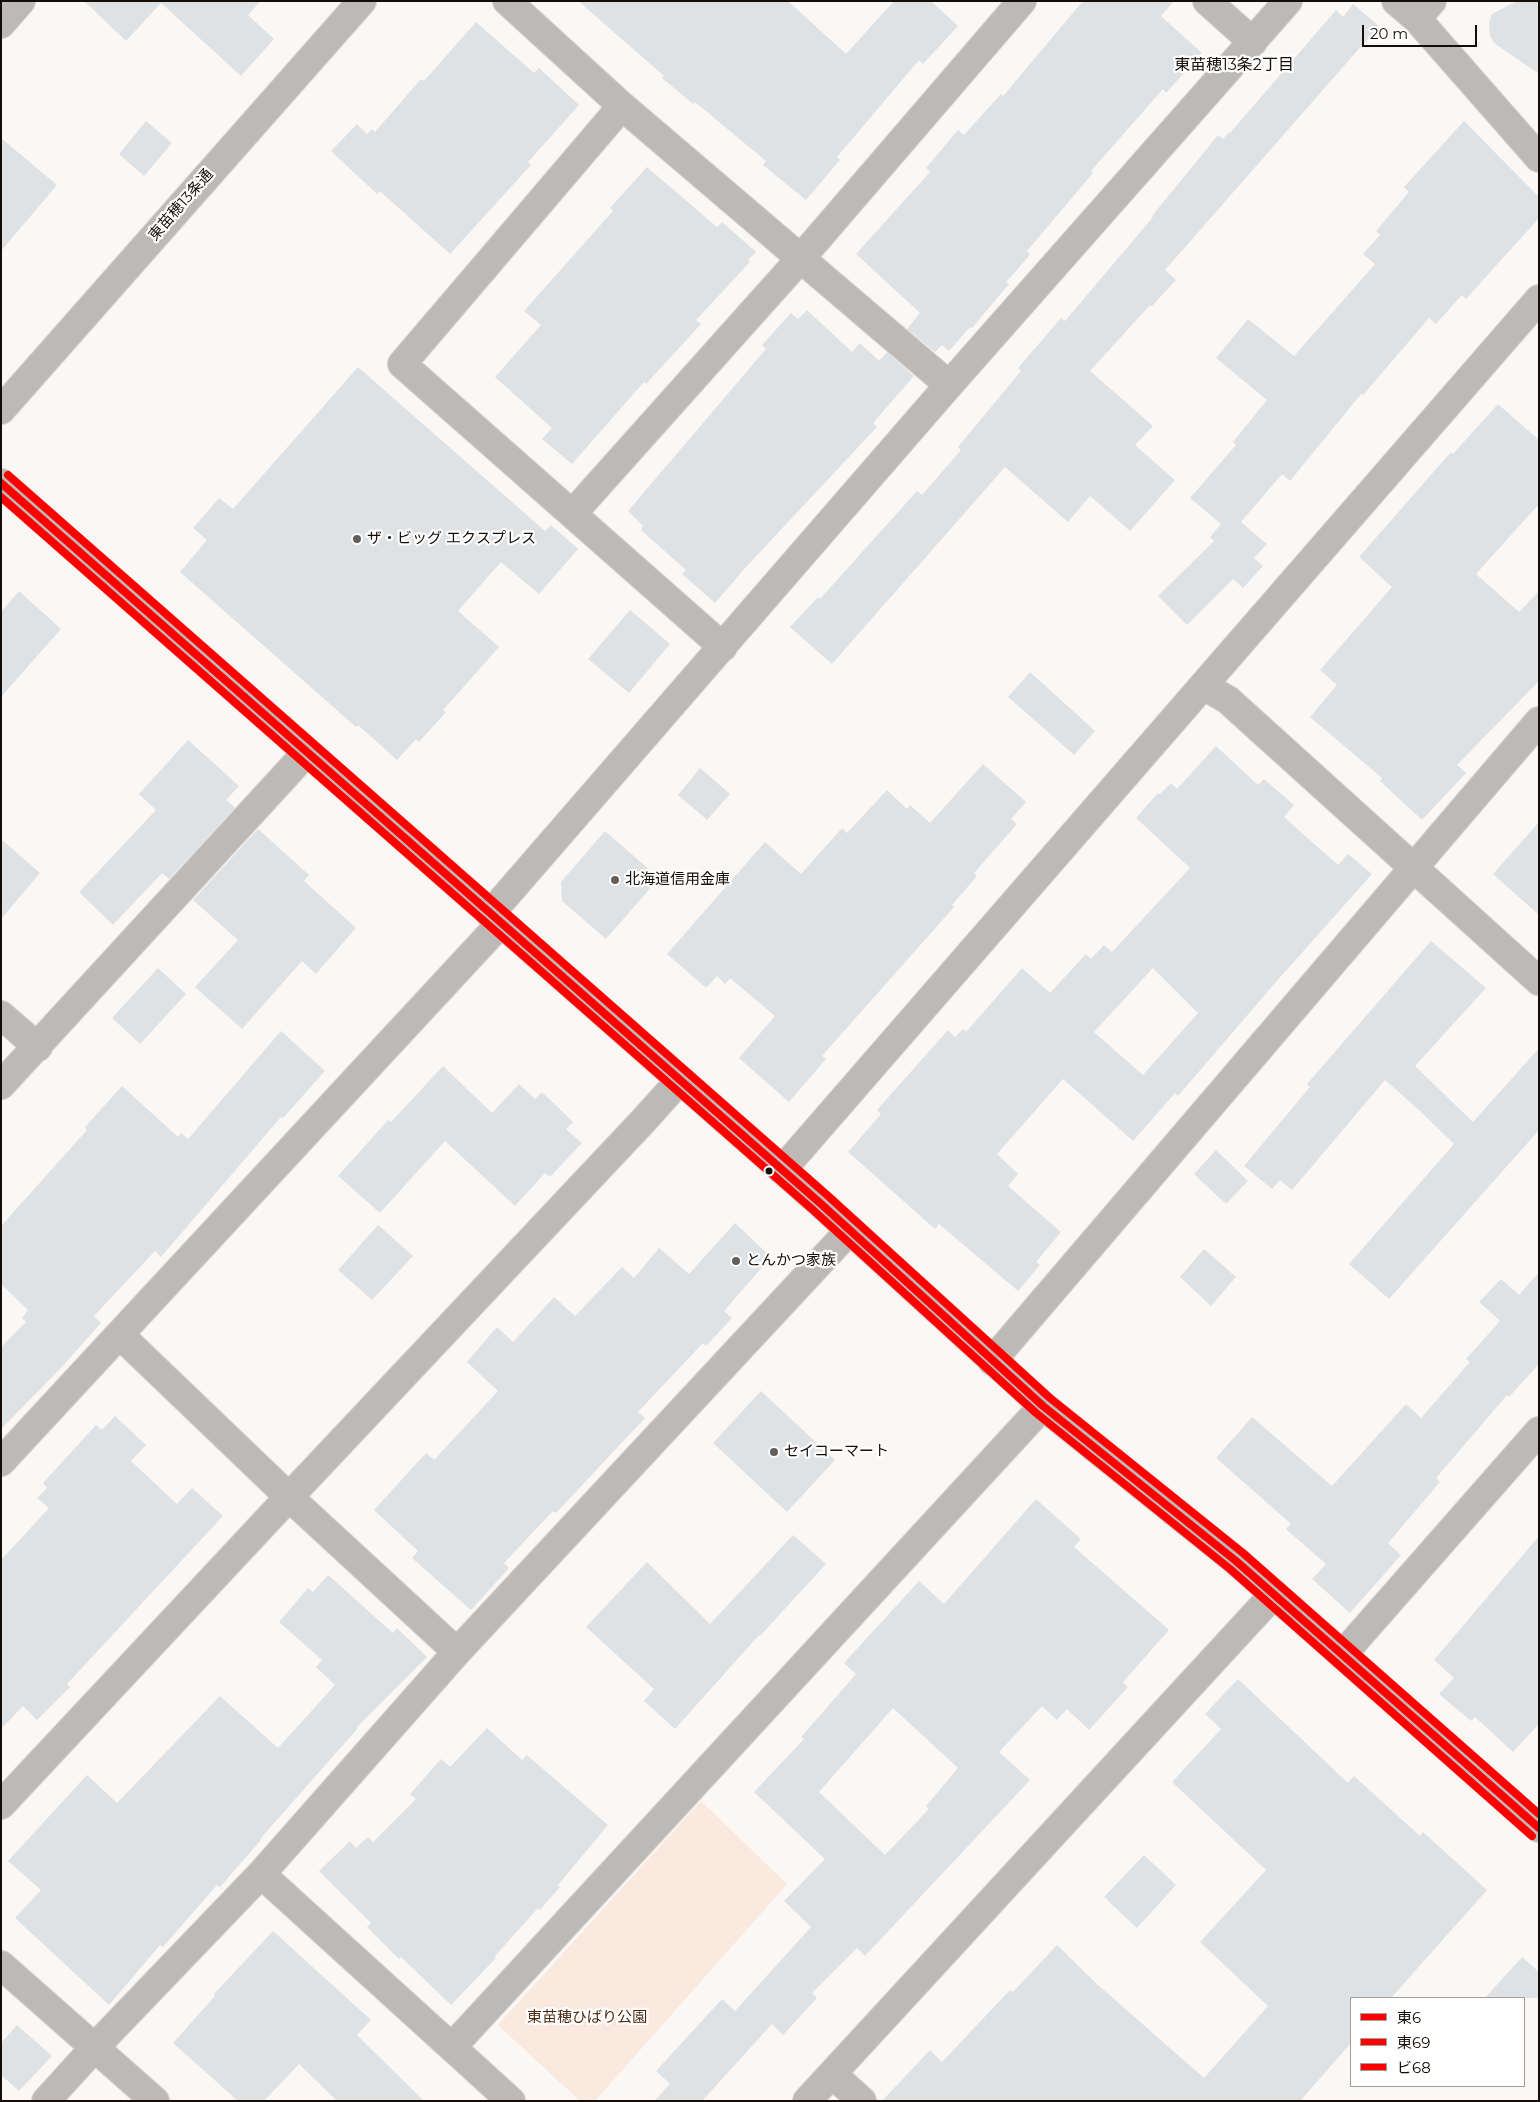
<!DOCTYPE html>
<html>
<head>
<meta charset="utf-8">
<style>
	body { margin:0 }
	#map { position:relative; width:1540px; height:2102px; overflow:hidden; background:#faf7f5; font-family:Montserrat,"Noto Sans JP",sans-serif }
	canvas { display:block }
	.frame { position:absolute; inset:0; border:2px solid #150d08; pointer-events:none }
	.legend { position:absolute; left:1350px; top:1997px; width:175px; height:90px; box-sizing:border-box; background:#fff; border:1px solid #a19e9c; margin:0; padding:6px 9px; list-style:none; font-size:15px; color:#150d08 }
	.legend li { display:flex; align-items:center; gap:10px; height:25px }
	.legend b { width:25px; border:1px solid #a19e9c }
	.scale { position:absolute; left:1362px; top:25px; width:115px; height:22px; box-sizing:border-box; border:2px solid #150d08; border-top:0; padding-left:6px; font-size:15px; line-height:18px; white-space:nowrap; color:#150d08; -webkit-text-stroke:4px #fff; paint-order:stroke }
</style>
</head>
<body>
<div id="map">
<canvas width="1540" height="2102"></canvas>
<div class="frame"></div>
<ul class="legend">
<li><b style="height:6px;background:#f00"></b>東6</li>
<li><b style="height:6px;background:#f00"></b>東69</li>
<li><b style="height:6px;background:#f00"></b>ビ68</li>
</ul>
<div class="scale">20 m</div>
</div>
<script>
const ctx = document.querySelector('canvas').getContext('2d');
ctx.lineJoin = 'round';
function paint(path, color) { ctx.fillStyle = color; ctx.fill(path, 'evenodd'); }
function trace(path, color, width, dash) { ctx.strokeStyle = color; ctx.lineWidth = width; ctx.lineCap = dash ? 'butt' : 'round'; ctx.setLineDash(dash || []); ctx.stroke(path); }
function write(font, color, halo, rows, align = 'center') {
  ctx.font = font + ' Montserrat,"Noto Sans JP",sans-serif'; ctx.lineWidth = 4.5; ctx.setLineDash([]); ctx.textBaseline = 'middle'; ctx.strokeStyle = halo; ctx.fillStyle = color; for (const [text, x, y, turn = 0] of rows) {
    ctx.save(); ctx.translate(x, y); ctx.rotate((+turn || 0) * Math.PI / 180); ctx.textAlign = isNaN(turn) ? turn : align; if (halo) ctx.strokeText(text, 0, 0); ctx.fillText(text, 0, 0); ctx.restore();
  }
}
paint(new Path2D(`
	M701,1801L787,1884L595,2101H580L498,2025Z`), '#f9e9de');
paint(new Path2D(`
	M84,1H261L248,15L274,39L241,76L161,3L126,41Z
	M578,1H788L846,54L894,1H931L958,26L923,64L919,60L837,157L840,160L806,200L763,165L766,161L695,102L693,104L662,78L664,76Z
	M1083,1H1174L1161,16L1202,53L1166,93L1163,89L1091,171L1093,173L1027,251L1030,255L1006,282L1009,284L972,328L970,327L949,351L942,345L935,352L907,329L920,313L856,254L930,172L926,168L958,130L964,135L1001,94L1003,96Z
	M1517,1H1539V74L1494,43L1490,36L1489,21L1492,14Z
	M1353,4L1379,26L1165,270L1176,280L1152,306L1150,305L1090,371L1153,426L1135,445L1175,480L1130,531L1090,496L1068,522L1005,467L832,664L790,627L818,597L820,599L917,491L922,495L961,450L958,447L1021,371L1018,368L1061,318L1065,321L1153,217L1152,216L1218,135L1223,139L1229,132L1230,133L1336,10L1343,17Z
	M476,22L534,73L539,68L579,105L528,162L531,165L450,254L380,191L377,194L331,151L357,124L367,134L372,129L375,132L421,79L424,81Z
	M146,121L172,143L144,176L119,154Z
	M1464,121L1539,197V218L1466,299L1462,295L1436,324L1429,318L1363,395L1361,394L1290,481L1282,474L1241,522L1267,544L1254,558L1263,566L1243,588L1233,579L1187,625L1158,596L1214,541L1210,537L1221,524L1190,498L1236,445L1233,442L1267,400L1216,358L1248,319L1294,356L1375,264L1363,254L1380,235L1376,231L1409,192L1404,187Z
	M1,138L57,185L1,251Z
	M647,167L717,227L722,222L756,252L748,260L750,262L696,320L701,324L646,384L644,382L572,464L542,439L552,428L495,377L541,325L524,311L613,211L610,208Z
	M807,310L852,352L860,343L879,361L887,352L914,376L873,423L877,427L746,567L715,603L682,574L686,570L641,530L643,526L628,511L766,349L762,345L791,313L798,319Z
	M358,367L545,531L551,525L578,549L539,594L501,562L458,611L499,647L443,710L446,712L419,742L416,739L397,760L358,725L356,727L180,572L207,540L193,528L219,498L233,509Z
	M1498,404L1539,440V504L1476,574L1519,612L1539,591V681L1457,765L1466,773L1422,820L1380,781L1382,778L1310,717L1337,685L1320,670L1392,587L1359,557L1451,452L1453,454Z
	M19,591L61,629L1,697V612Z
	M630,610L670,644L629,693L588,659Z
	M1030,672L1095,731L1074,755L1008,697Z
	M188,740L239,786L226,800L235,808L169,879L162,873L113,925L79,892L156,810L139,794Z
	M1216,746L1258,785L1264,779L1294,805L1284,817L1338,865L1348,854L1372,874L1275,983L1178,1096L1175,1093L1133,1141L1063,1079L997,1154L1018,1174L1008,1186L1061,1232L1036,1262L1040,1265L1018,1291L939,1224L935,1229L848,1152L881,1114L877,1110L948,1030L955,1037L963,1029L966,1032L1022,968L1050,993L1086,954L1091,959L1104,945L1112,952L1190,868L1136,818L1158,793L1160,794L1171,783L1177,789ZM1153,968L1198,1013L1143,1075L1094,1032Z
	M983,764L1026,802L1011,819L1017,824L974,873L977,876L952,905L954,907L822,1056L826,1059L789,1102L739,1058L775,1016L730,978L725,984L717,976L706,988L667,954L765,842L801,874L842,828L847,833L887,790L907,809L910,805L930,823Z
	M700,768L730,794L707,820L678,795Z
	M1539,822V915L1493,874Z
	M258,829L309,875L304,881L356,928L316,974L302,961L242,1029L195,987L238,940L193,900Z
	M605,831L659,878L606,939L562,901L561,882Z
	M1,839L40,873L1,919Z
	M1431,941L1486,988L1415,1066L1473,1122L1539,1048V1130L1389,1299L1349,1264L1454,1144L1420,1111L1385,1080L1292,1190L1280,1180L1272,1189L1244,1166L1310,1087L1307,1084Z
	M158,968L186,994L140,1044L112,1018Z
	M281,1031L325,1071L283,1118L281,1117L161,1257L155,1251L94,1316L101,1323L59,1370L1,1429V1347L26,1322L22,1318L28,1310L1,1284V1226L87,1130L85,1127L122,1086L178,1137L181,1133L188,1139Z
	M443,1066L492,1113L519,1084L535,1099L542,1092L573,1122L566,1129L582,1143L550,1177L545,1173L515,1206L445,1141L380,1213L338,1176L388,1120L391,1122Z
	M1216,1150L1248,1181L1226,1204L1194,1174Z
	M735,1223L771,1257L724,1311L732,1318L706,1346L703,1343L638,1412L645,1418L556,1513L553,1511L504,1563L509,1568L471,1610L412,1558L418,1551L374,1510L426,1453L434,1460L498,1391L467,1362L497,1327L513,1342L554,1297L575,1316L622,1267L634,1278L659,1248L689,1274Z
	M378,1225L413,1256L372,1300L338,1270Z
	M1204,1249L1236,1277L1211,1306L1180,1277Z
	M1539,1272V1364L1509,1397L1507,1395L1436,1478L1440,1482L1388,1543L1401,1555L1350,1613L1312,1579L1326,1564L1286,1529L1291,1524L1216,1458L1252,1417L1332,1486L1406,1404L1421,1418L1470,1362L1466,1359L1500,1321L1479,1302L1501,1279L1519,1295Z
	M761,1391L835,1460L787,1512L713,1443Z
	M115,1416L146,1445L131,1461L177,1504L192,1488L223,1516L67,1684L70,1687L37,1720L23,1706L1,1729V1560L49,1508L37,1498L47,1488L43,1483L96,1425L102,1430Z
	M1036,1499L1081,1539L1074,1547L1169,1630L1123,1682L1128,1687L1089,1730L1067,1709L1057,1720L1042,1706L999,1752L1030,1780L865,1956L857,1948L812,1993L817,1998L783,2035L772,2024L702,2101H654L670,2084L656,2071L722,1999L735,2011L811,1927L784,1901L825,1859L754,1792L804,1739L801,1737L856,1674L844,1663L919,1581L944,1604ZM893,1708L958,1768L926,1806L929,1809L885,1855L819,1792Z
	M793,1535L826,1564L760,1636L759,1635L675,1729L644,1701L654,1689L586,1627L647,1562L710,1624Z
	M1539,1536V1724L1513,1752L1475,1717L1471,1721L1439,1694L1454,1678L1434,1660Z
	M328,1575L393,1633L397,1628L427,1657L357,1727L358,1728L260,1839L261,1840L220,1887L217,1885L163,1947L160,1945L109,2005L15,1918L41,1890L8,1861L87,1775L117,1803L220,1696L278,1748L335,1685L316,1667L322,1660L279,1622L308,1588L313,1592Z
	M1238,1679L1348,1783L1354,1776L1420,1836L1423,1832L1487,1890L1391,1998H1351V2043L1300,2101H882L930,2050L942,2062L1010,1990L1013,1992L1057,1945L1098,1985L1204,2078L1268,2006L1200,1942L1266,1870L1172,1782L1221,1729L1205,1714Z
	M487,1728L522,1760L527,1755L608,1825L558,1885L560,1887L540,1910L538,1908L495,1956L496,1958L451,2005L401,1957L399,1959L367,1927L371,1923L319,1871L350,1841L356,1848L368,1837L373,1842L416,1799L410,1794L441,1759L450,1767Z
	M1144,1855L1176,1885L1137,1928L1104,1897Z
	M273,1931L371,2020L357,2035L424,2101H337L299,2064L264,2101H238L173,2043L215,1996L214,1994Z
	M1522,1957L1539,1972V1998H1485Z
	M17,2025L52,2056L19,2091L1,2075V2043Z`), '#dfe2e4');
const minor = new Path2D(`
	M507,1L622,106L949,385
	M1207,1L1253,42
	M1396,1L1417,19L1539,158
	M1417,19L1432,1
	M1,24L21,1
	M622,106L402,364L723,647
	M573,513L801,258L1022,1
	M1204,686L1228,700L1539,981
	M490,914L949,385L1288,1
	M1,1015L38,1047
	M1,1085L307,752
	M782,1170L1539,299
	M120,1335L289,1497L457,1652
	M992,1361L1539,721
	M1,1462L501,923
	M1343,1654L1539,1431
	M1,1805L289,1497L645,1119L680,1080
	M261,1874L511,2101
	M1,1965L155,2101
	M452,2047L1043,1406
	M832,2074L862,2101
	M46,2101L95,2047L261,1874L457,1652L850,1230
	M807,2101L1274,1594`);
const tertiary = new Path2D(`
	M1,410L362,1
	M1,483L820,1203L1043,1406L1236,1561L1539,1828`);
trace(minor, '#d5d2d0', 30);
trace(tertiary, '#d5d2d0', 30);
trace(minor, '#bdb9b7', 28);
trace(tertiary, '#bdb9b7', 28);
trace(new Path2D(`
	M1,483L820,1203L1043,1406L1236,1561L1539,1828`), '#f00', 8);
trace(new Path2D(`
	M1,497L813,1210L1036,1413L1230,1569L1532,1836`), '#f00', 8);
trace(new Path2D(`
	M8,475L827,1195L1050,1398L1243,1553L1539,1814`), '#f00', 8);
for (const [x, y, r, color] of [
	[357,539,5,"#655f5b"],
	[615,880,5,"#655f5b"],
	[769,1171,4.5,"#150d08"],
	[736,1261,5,"#655f5b"],
	[774,1452,5,"#655f5b"]
]) { const dot = new Path2D(); dot.arc(x, y, r, 0, 2 * Math.PI); ctx.fillStyle = color; ctx.fill(dot); trace(dot, '#fff', 2); }
write('15px', '#150d08', '#fff', [
	["東苗穂13条通",181,205,-49]
]);
write('15px', '#150d08', '#fff', [
	["ザ・ビッグ エクスプレス",367,539],
	["北海道信用金庫",625,880],
	["とんかつ家族",746,1261],
	["セイコーマート",784,1452]
], 'left');
write('15px', '#4b2a13', '#fff', [
	["東苗穂ひばり公園",587,2018]
]);
write('16px', '#150d08', '#fff', [
	["東苗穂13条2丁目",1234,65]
]);
</script>
</body>
</html>
